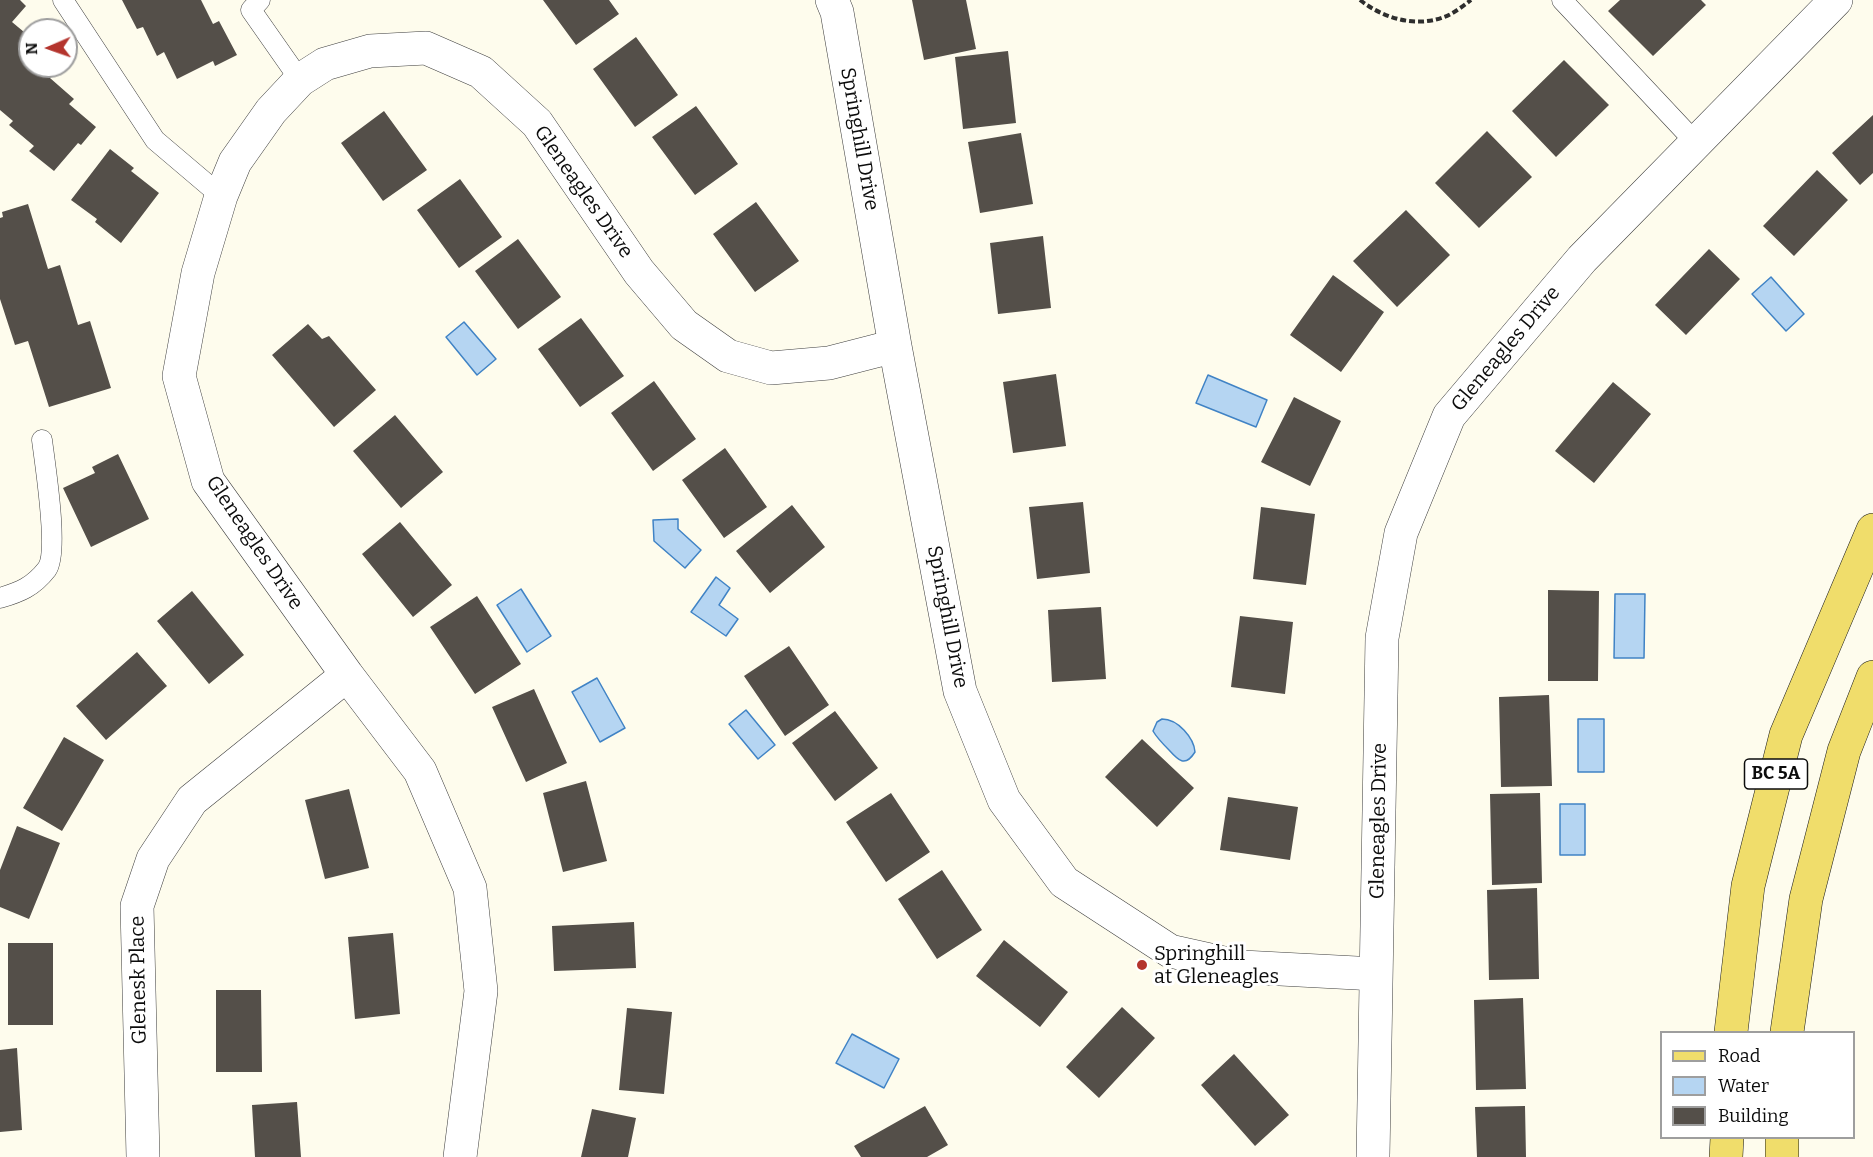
<!DOCTYPE html>
<html>
<head>
<meta charset="utf-8">
<style>
	body { margin:0 }
	#map { position:relative; width:1873px; height:1157px; overflow:hidden; background:#fefced; font-family:Bitter,serif }
	canvas { display:block }
	.legend { position:absolute; left:1660px; top:1031px; width:195px; height:108px; box-sizing:border-box; background:#fff; border:2px solid #9e9e9e; margin:0; padding:8px 10px; list-style:none; font-size:18px; color:#0c0c0c }
	.legend li { display:flex; align-items:center; gap:12px; height:30px }
	.legend b { width:30px; border:2px solid #9e9e9e }
	.north { position:absolute; left:18px; top:18px; width:60px; height:60px; box-sizing:border-box; background:#fff; border:2px solid #9e9e9e; border-radius:50%; rotate:268deg; font-size:16px; font-weight:700; line-height:24px; text-align:center; color:#0c0c0c }
	.north::after { content:''; display:block; margin:auto; width:21px; height:27px; background:#b4342d; clip-path:polygon(50% 0,100% 100%,50% 72%,0 100%) }
</style>
</head>
<body>
<div id="map">
<canvas width="1873" height="1157"></canvas>
<ul class="legend">
<li><b style="height:8px;background:#f0dd6b"></b>Road</li>
<li><b style="height:16px;background:#b5d5f2"></b>Water</li>
<li><b style="height:16px;background:#544f49"></b>Building</li>
</ul>
<div class="north">N</div>
</div>
<script>
const ctx = document.querySelector('canvas').getContext('2d');
ctx.lineJoin = 'round';
function paint(path, color) { ctx.fillStyle = color; ctx.fill(path, 'evenodd'); }
function trace(path, color, width, dash) { ctx.strokeStyle = color; ctx.lineWidth = width; ctx.lineCap = dash ? 'butt' : 'round'; ctx.setLineDash(dash || []); ctx.stroke(path); }
function write(font, color, halo, rows, align = 'center') {
  ctx.font = font + ' Bitter,serif'; ctx.lineWidth = 6; ctx.setLineDash([]); ctx.textBaseline = 'middle'; ctx.strokeStyle = halo; ctx.fillStyle = color; for (const [text, x, y, turn = 0] of rows) {
    ctx.save(); ctx.translate(x, y); ctx.rotate((+turn || 0) * Math.PI / 180); ctx.textAlign = isNaN(turn) ? turn : align; if (halo) ctx.strokeText(text, 0, 0); ctx.fillText(text, 0, 0); ctx.restore();
  }
}
const water = new Path2D(`
	M1771,277L1804,314L1786,331L1752,294Z
	M464,322L496,359L477,375L446,337Z
	M1208,375L1267,400L1256,427L1196,403Z
	M678,519V529L701,550L685,568L654,541L653,520Z
	M716,577L730,588L719,605L738,619L726,636L691,612Z
	M521,589L551,636L527,652L497,605Z
	M1615,594H1645L1644,658H1614Z
	M597,678L625,728L600,742L572,692Z
	M746,710L775,745L758,759L729,724Z
	M1162,719C1178,719 1194,738 1195,752C1185,768 1178,760 1169,750C1163,744 1157,738 1153,731L1157,722Z
	M1578,719H1604V772H1578Z
	M1560,804H1585V855H1560Z
	M852,1034L899,1059L884,1088L836,1063Z`);
paint(water, '#b5d5f2');
trace(water, '#4083c5', 1.5);
paint(new Path2D(`
	M0,0H20L26,6L12,22L30,37V51L28,53L30,55V66H44L53,74L50,78L74,99L69,104L96,127L81,145L78,143L54,171L29,151L34,146L9,125L13,121L0,110Z
	M122,0H201L213,24L219,21L237,55L215,66L213,61L177,79L164,52L157,56L143,27L137,29Z
	M543,0H609L619,14L576,45Z
	M912,0H966L976,49L924,60Z
	M1620,0H1701L1706,5L1653,56L1608,11Z
	M636,37L678,95L635,127L593,69Z
	M1008,51L1016,123L963,129L955,57Z
	M1564,60L1609,105L1556,157L1512,111Z
	M696,106L738,164L695,195L652,137Z
	M384,111L427,170L383,201L341,143Z
	M1873,115V173L1860,185L1832,153Z
	M1487,131L1532,177L1479,228L1435,183Z
	M1021,133L1033,204L980,213L968,142Z
	M110,149L134,168L131,171L159,193L121,243L95,222L97,219L71,200Z
	M1817,170L1848,200L1794,256L1763,226Z
	M460,179L502,237L459,268L417,210Z
	M756,202L799,261L755,292L713,234Z
	M28,204L48,269L60,265L78,325L90,321L111,388L49,407L28,341L15,345L0,299V218L3,217L2,212Z
	M1406,210L1450,255L1397,307L1353,261Z
	M1043,236L1051,308L998,314L990,243Z
	M518,239L561,297L518,329L475,271Z
	M1709,249L1740,279L1686,335L1655,305Z
	M1333,275L1384,312L1341,372L1290,335Z
	M581,318L624,376L580,407L538,349Z
	M308,324L322,339L329,336L376,390L334,427L272,355Z
	M1056,374L1066,446L1013,453L1003,382Z
	M654,381L696,439L653,471L611,413Z
	M1613,382L1651,414L1594,483L1555,451Z
	M1294,397L1341,421L1310,486L1261,462Z
	M395,415L443,472L401,508L353,451Z
	M725,448L767,507L724,538L682,480Z
	M118,454L149,519L91,547L63,488L95,473L92,467Z
	M1083,502L1090,573L1037,579L1029,507Z
	M792,505L825,547L770,593L736,551Z
	M1261,507L1315,514L1306,585L1253,579Z
	M400,522L452,585L413,617L362,554Z
	M1548,590L1599,591L1598,681H1548Z
	M192,591L244,655L209,684L157,621Z
	M477,596L521,664L475,694L430,627Z
	M1101,607L1106,679L1052,682L1048,610Z
	M1240,616L1293,622L1285,694L1231,687Z
	M789,646L829,705L785,736L744,676Z
	M137,652L167,686L106,740L76,706Z
	M534,689L567,763L526,782L492,707Z
	M1549,695L1552,786L1501,787L1499,697Z
	M835,711L878,768L835,801L792,743Z
	M64,737L104,760L62,831L23,808Z
	M1142,739L1194,788L1157,827L1105,777Z
	M586,781L607,861L563,872L543,793Z
	M349,789L369,868L325,879L305,800Z
	M891,793L930,852L886,882L846,822Z
	M1540,793L1542,883L1492,885L1490,794Z
	M1228,797L1298,807L1290,860L1220,850Z
	M17,826L60,843L29,919L0,907V870Z
	M942,870L982,930L937,959L898,899Z
	M1537,888L1539,979L1489,980L1487,890Z
	M634,922L636,968L554,971L552,926Z
	M393,933L400,1014L355,1019L348,937Z
	M1004,940L1068,992L1040,1027L976,976Z
	M8,943H53V1025H8Z
	M216,990H261L262,1072H216Z
	M1523,998L1526,1089L1476,1090L1474,1000Z
	M1122,1007L1155,1038L1099,1098L1066,1067Z
	M627,1008L672,1012L664,1094L619,1090Z
	M17,1048L22,1130L0,1132V1050Z
	M1234,1054L1289,1115L1255,1146L1201,1085Z
	M297,1102L301,1157H255L252,1105Z
	M925,1106L948,1145L927,1157H861L854,1146Z
	M1525,1106L1526,1157H1477L1475,1107Z
	M592,1109L636,1118L628,1157H581Z`), '#544f49');
const lane = new Path2D(`
	M63,0L155,140L221,196
	M260,0L251,10L300,80
	M1562,0L1696,143
	M0,598C20,592 33,587 47,569C59,552 45,464 42,440`);
const street = new Path2D(`
	M832,0L837,12L895,346L960,691L1004,800L1064,882L1170,951L1242,967L1376,974
	M143,1157L137,906L153,859L192,800L347,675
	M460,1157L481,991L470,888L420,771L347,675L208,481L179,376L198,273L221,196L235,162L271,111L300,80L325,64L370,51L426,48L481,72L537,123L639,272L684,325L728,356L771,368L829,363L895,346
	M1373,1157L1382,638L1401,533L1449,416L1582,259L1836,0`);
const primary = new Path2D(`
	M1731,1032L1748,886L1786,735L1873,530
	M1787,1032L1806,899L1844,751L1873,677
	M1726,1157L1727,1138
	M1782,1157V1138`);
trace(lane, '#3f3f3f', 21);
trace(street, '#3f3f3f', 34);
trace(primary, '#1d1d1d', 34);
trace(new Path2D(`
	M1360,0C1383,18 1415,28 1444,17C1453,14 1463,6 1471,0`), '#2e2e2e', 4, [6, 3]);
trace(lane, '#fff', 20);
trace(street, '#fff', 33);
trace(primary, '#f0dd6b', 33);
for (const [x, y, r, color] of [
	[1142,965,6,"#b4342d"]
]) { const dot = new Path2D(); dot.arc(x, y, r, 0, 2 * Math.PI); ctx.fillStyle = color; ctx.fill(dot); trace(dot, '#fff', 2); }
for (const [x, y, w] of [
	[1776,774,63]
]) { const box = new Path2D(); box.roundRect(x - w / 2, y - 15, w, 30, 4.5); ctx.fillStyle = '#fff'; ctx.fill(box); trace(box, '#0c0c0c', 1.5); }
write('bold 18px', '#0c0c0c', null, [
	["BC 5A",1776,774]
]);
write('20px', '#0c0c0c', '#fff', [
	["Springhill Drive",859,139,80],
	["Gleneagles Drive",583,192,55],
	["Gleneagles Drive",1506,349,-50],
	["Gleneagles Drive",254,543,56],
	["Springhill Drive",947,617,79],
	["Gleneagles Drive",1379,821,-89],
	["Glenesk Place",139,980,-91]
]);
write('20px', '#0c0c0c', '#fff', [
	["Springhill",1154,954],
	["at Gleneagles",1154,977]
], 'left');
</script>
</body>
</html>
